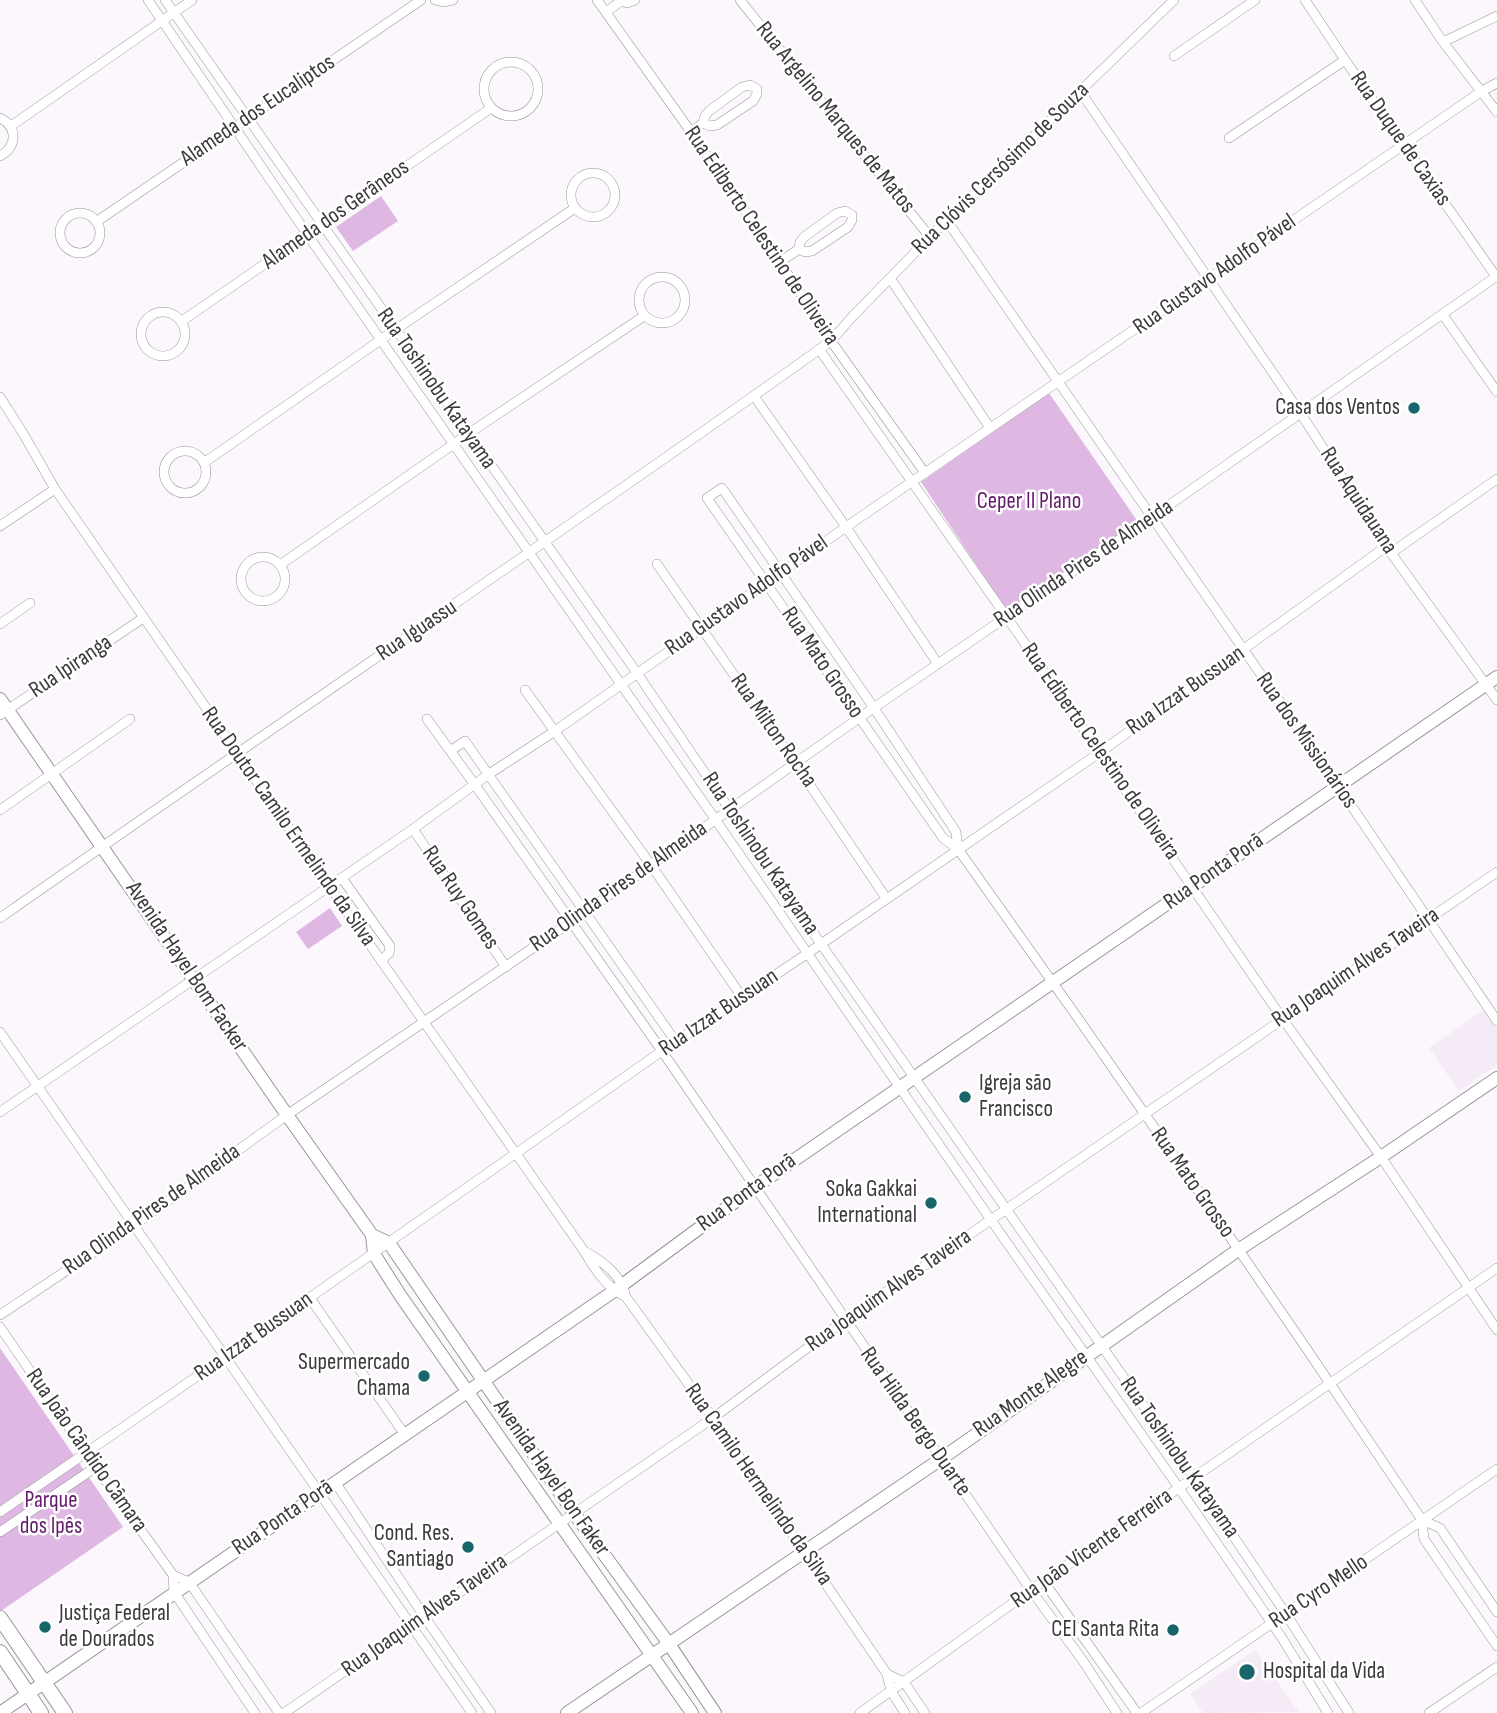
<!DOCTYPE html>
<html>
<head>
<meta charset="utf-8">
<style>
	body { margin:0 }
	canvas { display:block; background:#fbf7fc }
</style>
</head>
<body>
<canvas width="1497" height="1713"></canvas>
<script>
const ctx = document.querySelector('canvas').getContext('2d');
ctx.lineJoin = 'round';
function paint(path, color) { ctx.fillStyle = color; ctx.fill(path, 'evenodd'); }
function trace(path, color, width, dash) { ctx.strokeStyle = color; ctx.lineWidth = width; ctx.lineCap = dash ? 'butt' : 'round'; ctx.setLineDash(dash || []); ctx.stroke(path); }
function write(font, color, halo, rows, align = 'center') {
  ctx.font = font + ' "Sofia Sans Condensed",sans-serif'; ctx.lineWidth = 5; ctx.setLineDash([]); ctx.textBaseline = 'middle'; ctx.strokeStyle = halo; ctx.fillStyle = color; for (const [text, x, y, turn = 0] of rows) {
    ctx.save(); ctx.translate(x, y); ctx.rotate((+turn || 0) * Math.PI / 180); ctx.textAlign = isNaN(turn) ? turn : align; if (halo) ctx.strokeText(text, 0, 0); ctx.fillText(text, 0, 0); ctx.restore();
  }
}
paint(new Path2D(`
	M1483,1010L1497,1029V1065L1459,1091L1429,1048Z
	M1255,1650L1299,1712L1203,1713L1190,1694Z`), '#f5ebf6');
paint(new Path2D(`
	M381,196L398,221L353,251L336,227Z
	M1049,393L1138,522L1007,611L921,482Z
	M330,908L342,926L308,949L296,932Z
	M0,1348L123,1527L1,1611L0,1610Z`), '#deb8e2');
const street = new Path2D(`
	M148,0L307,234L715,819L991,1220L1179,1488L1282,1638L1328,1713
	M165,0L637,673L821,944L1194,1478L1286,1614L1349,1713
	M435,0L443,2L453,0
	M597,0L691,132L780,262L831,341L925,473
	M740,0L930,237
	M1305,0L1345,60L1497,278
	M1415,0L1443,42L1497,112
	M606,12L621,1L627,3L635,0
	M1443,42L1497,16
	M1174,56L1255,0
	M484 89a27 27 0 1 1 54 0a27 27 0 1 1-54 0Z
	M1080,91L1301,414L1391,553L1497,700
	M0,118C18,127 17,147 0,156
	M11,126L192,0
	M691,132L703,123L705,116L709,111L742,87L750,85L757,89V94L753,101L717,125L710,126L703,123
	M1229,138L1345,60
	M571 195a22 22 0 1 1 44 0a22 22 0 1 1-44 0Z
	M60 233a20 20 0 1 1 40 0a20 20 0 1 1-40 0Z
	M947,221L1338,786L1497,1021
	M96,222L421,0
	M780,262L799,249L800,242L804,237L837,213L845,211L852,215V220L848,227L812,251L805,252L799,249
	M639 300a23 23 0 1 1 46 0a23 23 0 1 1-46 0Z
	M890,278L990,428
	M141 334a22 22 0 1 1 44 0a22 22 0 1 1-44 0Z
	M1443,315L1497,392
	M182,321L491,108
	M819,349L1017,632L1282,1018L1381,1157L1497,1330
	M754,396L846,527L938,664
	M0,397L24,435L55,489L329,886L584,1251C595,1270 606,1287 626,1297
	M164 472a21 21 0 1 1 42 0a21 21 0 1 1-42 0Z
	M205,462L395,330L575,208
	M0,526L55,489
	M1391,553L1497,479
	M241 579a22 22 0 1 1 44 0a22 22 0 1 1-44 0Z
	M657,564L795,763L886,898
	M280,565L468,434L644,316
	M0,624L30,603
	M525,690L651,865L742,997
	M0,715L143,618
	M427,719L475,785L662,1051L1031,1590L1083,1661L1117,1713
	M450,751L465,741L676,1042
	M0,810L130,719
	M413,829L506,967
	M958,849L956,832L874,708L722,488L707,498L943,838L958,849C1116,1070 1271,1294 1422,1520L1424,1539L1497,1646
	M342,878L390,946L389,953L381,961
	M0,918C276,724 557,537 831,341L852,317L930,237L1174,0
	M0,1032L472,1713
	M0,1112L413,829L489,774L555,731L846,527L1482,91L1497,83
	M586,1252C605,1263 621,1275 626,1297L713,1418L887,1674L891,1691L905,1713
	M310,1298L405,1435
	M0,1315L133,1226L287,1115L571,922L859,718L1152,517L1497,276
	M0,1327L96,1467L173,1575L174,1592L255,1713
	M335,1482L424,1616L491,1713
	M0,1512L225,1357L662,1051L808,953L1099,753L1387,546
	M1422,1520L1440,1528L1497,1612
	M0,1532L96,1467
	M173,1575L189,1582L279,1713
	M1044,1582L1137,1713
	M887,1674L904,1682L925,1713
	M284,1713L713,1418L845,1320L1497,872
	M860,1713L1031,1590L1497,1268
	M1141,1713L1497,1469
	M1429,1713L1497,1667`);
const secondary = new Path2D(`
	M0,699L287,1115L372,1235L389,1243L574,1513L669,1644L715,1713
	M372,1235L374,1254L400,1295L692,1713
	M0,1713L614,1291L755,1187L1497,677
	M567,1713L941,1459L1238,1250L1381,1157L1497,1078`);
const primary = new Path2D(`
	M0,1618L65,1713
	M0,1652L41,1713`);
trace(street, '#989599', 10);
trace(secondary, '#989599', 14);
trace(primary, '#989599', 16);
trace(street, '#fff', 9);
trace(secondary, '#fff', 12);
trace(primary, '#fff', 14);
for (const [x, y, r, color] of [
	[1414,408,7,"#186669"],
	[965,1097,7,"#186669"],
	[931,1203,7,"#186669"],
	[424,1376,7,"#186669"],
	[468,1547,7,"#186669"],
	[45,1627,7,"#186669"],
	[1173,1630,7,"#186669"],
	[1247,1672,9,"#186669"]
]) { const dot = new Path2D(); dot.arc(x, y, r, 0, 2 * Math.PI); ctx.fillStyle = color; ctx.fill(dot); trace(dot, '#fff', 2.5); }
write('23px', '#3c3a3c', '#fff', [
	["Alameda dos Eucaliptos",258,111,-34],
	["Rua Argelino Marques de Matos",835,118,51],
	["Rua Duque de Caxias",1400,139,55],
	["Rua Clóvis Cersósimo de Souza",1001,169,-44],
	["Alameda dos Gerâneos",336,215,-35],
	["Rua Ediberto Celestino de Oliveira",761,236,56],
	["Rua Gustavo Adolfo Pável",1215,275,-35],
	["Rua Toshinobu Katayama",436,389,55],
	["Rua Aquidauana",1358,501,57],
	["Rua Olinda Pires de Almeida",1084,564,-34],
	["Rua Gustavo Adolfo Pável",747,596,-35],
	["Rua Iguassu",417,631,-34],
	["Rua Mato Grosso",822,663,56],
	["Rua Ipiranga",71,667,-34],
	["Rua Izzat Bussuan",1186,691,-35],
	["Rua Milton Rocha",773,731,55],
	["Rua dos Missionários",1306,741,55],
	["Rua Ediberto Celestino de Oliveira",1100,752,55],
	["Rua Doutor Camilo Ermelindo da Silva",288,827,55],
	["Rua Toshinobu Katayama",760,854,56],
	["Rua Ponta Porã",1214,872,-35],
	["Rua Olinda Pires de Almeida",619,887,-35],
	["Rua Ruy Gomes",460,898,56],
	["Avenida Hayel Bom Facker",186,967,56],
	["Rua Joaquim Alves Taveira",1356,968,-34],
	["Rua Izzat Bussuan",719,1013,-34],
	["Rua Mato Grosso",1192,1183,55],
	["Rua Ponta Porã",747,1193,-36],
	["Rua Olinda Pires de Almeida",152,1210,-35],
	["Rua Joaquim Alves Taveira",889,1291,-35],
	["Rua Izzat Bussuan",254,1337,-35],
	["Rua Monte Alegre",1031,1394,-35],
	["Rua Hilda Bergo Duarte",915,1422,55],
	["Rua João Cândido Câmara",86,1451,55],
	["Rua Toshinobu Katayama",1179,1458,55],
	["Avenida Hayel Bon Faker",551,1478,55],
	["Rua Camilo Hermelindo da Silva",758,1485,55],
	["Rua Ponta Porã",283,1518,-34],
	["Rua João Vicente Ferreira",1092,1549,-35],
	["Rua Cyro Mello",1319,1592,-34],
	["Rua Joaquim Alves Taveira",425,1616,-35]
]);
write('23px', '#3c3a3c', '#fff', [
	["Casa dos Ventos",1400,408],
	["Igreja são",979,1084,"left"],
	["Francisco",979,1110,"left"],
	["Soka Gakkai",917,1190],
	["International",917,1216],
	["Supermercado",410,1363],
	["Chama",410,1389],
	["Cond. Res.",454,1534],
	["Santiago",454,1560],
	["Justiça Federal",59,1614,"left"],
	["de Dourados",59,1640,"left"],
	["CEI Santa Rita",1159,1630],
	["Hospital da Vida",1263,1672,"left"]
], 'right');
write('23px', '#631b6c', '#fff', [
	["Ceper II Plano",1029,502],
	["Parque",51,1501],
	["dos Ipês",51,1527]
]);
</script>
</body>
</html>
